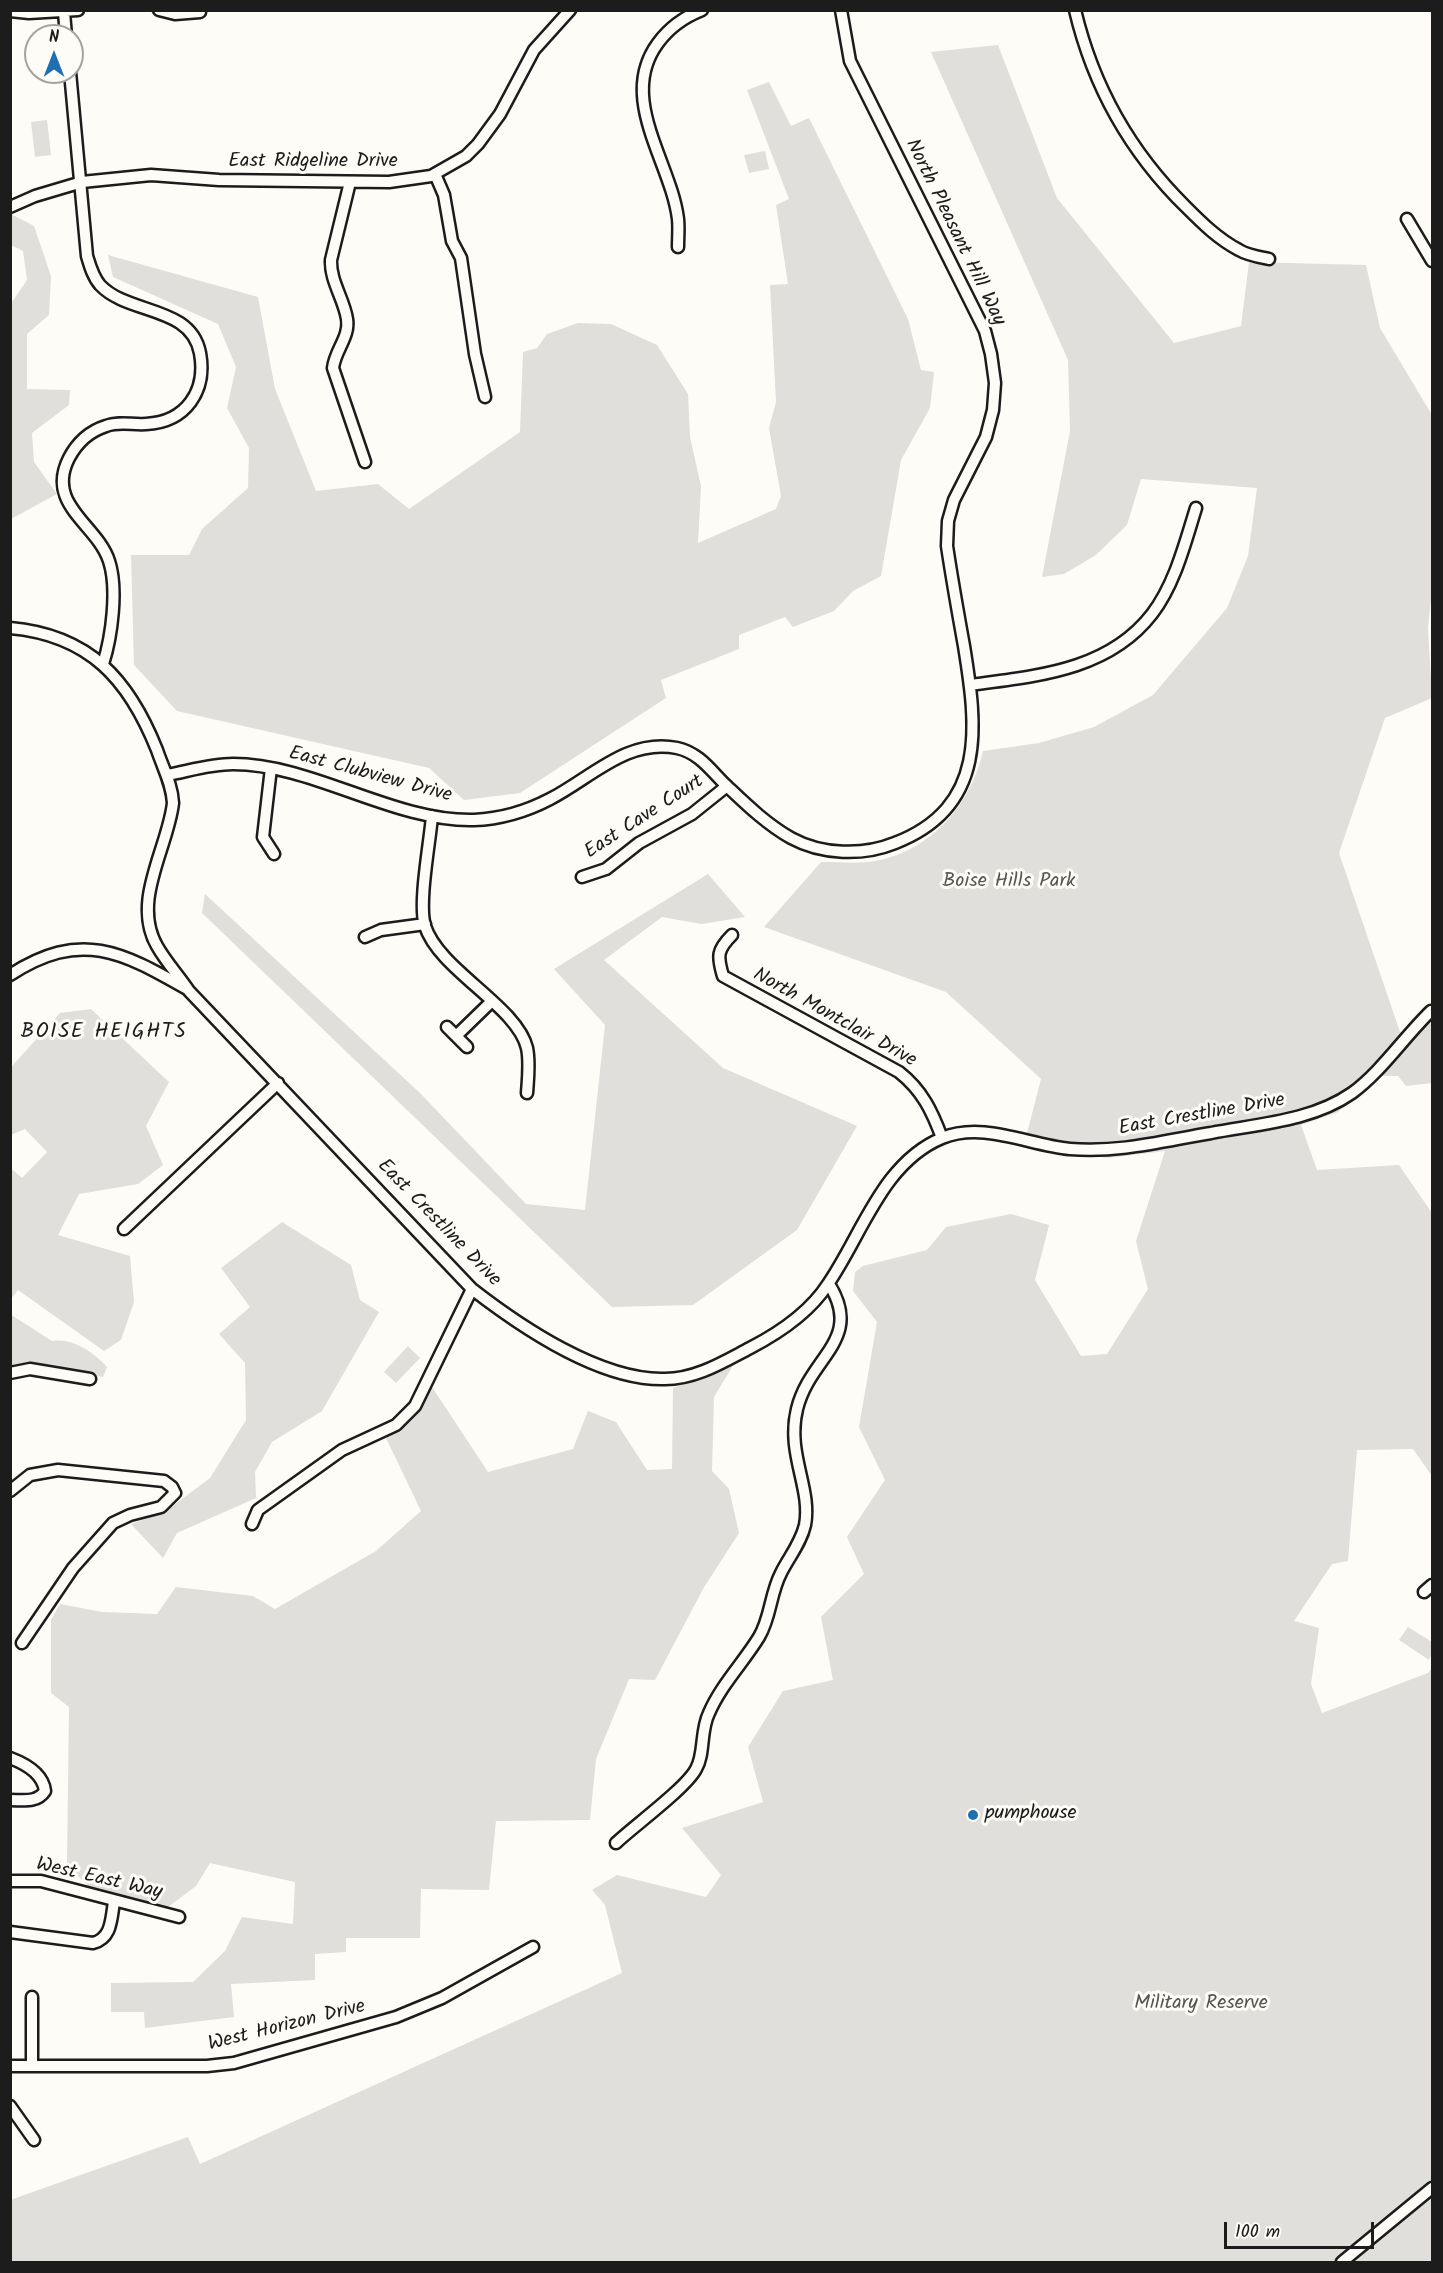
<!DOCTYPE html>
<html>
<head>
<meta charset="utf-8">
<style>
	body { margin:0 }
	#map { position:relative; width:1443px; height:2273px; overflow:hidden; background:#fdfcf7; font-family:Kalam,sans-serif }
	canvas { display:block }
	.frame { position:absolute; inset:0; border:12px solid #1c1c1c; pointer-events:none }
	.north { position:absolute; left:24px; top:24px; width:60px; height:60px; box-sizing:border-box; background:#fdfcf7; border:2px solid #a3a29f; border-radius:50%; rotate:0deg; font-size:16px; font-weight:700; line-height:24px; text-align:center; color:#1c1c1c }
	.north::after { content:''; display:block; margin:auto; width:21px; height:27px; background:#1f6fb2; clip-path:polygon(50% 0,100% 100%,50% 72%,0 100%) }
	.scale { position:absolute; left:1224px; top:2222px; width:150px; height:27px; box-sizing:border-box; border:3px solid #1c1c1c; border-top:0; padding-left:8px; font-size:18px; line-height:21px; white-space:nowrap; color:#1c1c1c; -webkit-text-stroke:4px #fdfcf7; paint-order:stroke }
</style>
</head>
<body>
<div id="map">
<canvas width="1443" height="2273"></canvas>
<div class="frame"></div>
<div class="north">N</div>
<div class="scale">100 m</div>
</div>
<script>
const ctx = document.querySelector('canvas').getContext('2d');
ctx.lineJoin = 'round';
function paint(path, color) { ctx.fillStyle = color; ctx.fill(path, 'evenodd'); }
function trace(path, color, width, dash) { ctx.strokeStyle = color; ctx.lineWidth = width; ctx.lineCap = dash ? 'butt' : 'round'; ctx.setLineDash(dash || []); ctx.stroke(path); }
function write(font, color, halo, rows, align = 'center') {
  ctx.font = font + ' Kalam,sans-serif'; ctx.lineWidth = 6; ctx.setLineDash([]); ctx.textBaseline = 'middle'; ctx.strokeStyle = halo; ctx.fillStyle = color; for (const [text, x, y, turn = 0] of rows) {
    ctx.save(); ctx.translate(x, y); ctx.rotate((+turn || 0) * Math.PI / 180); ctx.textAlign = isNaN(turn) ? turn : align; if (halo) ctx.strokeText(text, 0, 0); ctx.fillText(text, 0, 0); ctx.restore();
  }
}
paint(new Path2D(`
	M998,45L1057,198L1174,343L1241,326L1249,262L1366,265L1380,328L1432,415V588L1428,628L1432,698L1385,718L1339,853L1400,1032L1432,1023V1083L1406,1086L1398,1076H1377L1338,1112L1301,1125L1317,1170L1399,1165L1432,1213V1476L1413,1449L1357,1450L1348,1561L1332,1564L1294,1621L1319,1628L1311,1684L1322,1713L1428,1673L1432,1668V2262H11L10,2200L188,2137L200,2164L622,1973L605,1905L592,1890L617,1875L706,1897L721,1875L682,1828L763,1802L748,1747L783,1691L833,1680L821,1617L864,1574L847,1537L885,1480L859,1427L877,1322L853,1291L855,1272L863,1266L927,1250L946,1227L1011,1214L1049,1225L1035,1280L1081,1356L1107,1354L1148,1289L1136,1241L1165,1151L1108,1158L1024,1145L1041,1079L946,992L764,927L821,862C839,862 858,864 876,861C932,850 971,804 983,751L1039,743L1094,727L1153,695L1227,608L1248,556L1257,488L1141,479L1127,525L1096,555L1064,574L1042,577L1070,431L1068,360L931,52Z
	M769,82L791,126L809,118L908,319L921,370L934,372L930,408L901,460L881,576L853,591L834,611L793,627L785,617L739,635V649L661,680L666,698L520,793L464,800L429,768L177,711L134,665L131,555H189L202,529L248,488L249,448L227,408L236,367L218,324L113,277L108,255L258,297L275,389L316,491L378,484L409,509L520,432L523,352L537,348L547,334L578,323L611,324L657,345L688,394L690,437L701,486L698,543L776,509L781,496L769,428L776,402L770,285L788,284L776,205L789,199L747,90Z
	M47,120L51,155L35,157L31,122Z
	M765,151L769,169L749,173L744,155Z
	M11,214L34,226L51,276L49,315L27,334V389L70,390L69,405L32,433L34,462L57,494L11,519L12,302L27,280L23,251L11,245Z
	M708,874L745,917L702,924L662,917L604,960L723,1068L857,1126L797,1230L693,1305L612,1307L202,913L205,894L420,1093L526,1204L585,1210L605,1025L554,969Z
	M91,1009L169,1082L146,1126L163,1165L138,1184L79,1194L58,1235L130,1256L134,1302L121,1340L104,1351L18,1290L10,1300L11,1172L13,1170L22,1178L47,1152L25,1129L11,1135V1067L60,1013Z
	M282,1222L351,1265L360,1300L379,1312L322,1411L272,1442L255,1472L256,1498L177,1533L163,1558L131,1524L166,1511L210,1478L246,1420L245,1363L219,1334L250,1307L221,1268Z
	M10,1314L52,1341C73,1338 93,1352 107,1367L103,1377L26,1363L11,1367Z
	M408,1346L420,1358L396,1383L384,1372Z
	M734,1364L714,1397L712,1471L729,1489L739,1533L703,1589L655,1680L629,1679L596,1759L590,1820L496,1821L489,1890L421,1889L420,1938H346V1952L315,1954V1980L231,1984L234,2017L145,2028L144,2012H111V1983L193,1982L225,1951L242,1917L293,1924L295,1882L210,1863L196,1886L168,1907L88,1886L67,1865L69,1707L51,1693V1620L60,1604L102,1612L157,1614L176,1587L253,1596L275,1609L376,1551L421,1511L386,1438L412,1417L432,1387L488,1472L573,1449L588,1411L616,1422L647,1470L672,1469L673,1388Z
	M1408,1627L1432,1642V1653L1429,1660L1399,1640Z`), '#e0dfdb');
const street = new Path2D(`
	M159,10L175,14L200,12
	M1075,10C1093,86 1131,153 1186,207C1202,223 1218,239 1239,250C1247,255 1259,257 1269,259
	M10,11L29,13L78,10
	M64,12L66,36
	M70,72L87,256C90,266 93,277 100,285C128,315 191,305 200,353C207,391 186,422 146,424C132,425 119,421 106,426C90,431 77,443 69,458C45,505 97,524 109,561C118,588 112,636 103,664
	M435,174L444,195L452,241L461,258L475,354L485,397
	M350,182L331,260C330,281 344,299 347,319C350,337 335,350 333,368L365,462
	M10,207L35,196L82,182L151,175L219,180L389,182L431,176L466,156L478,144L500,114L534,50L570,10
	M1407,219L1432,261
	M678,247C678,238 679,228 678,219C671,162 617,98 658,43C669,28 684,17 702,10
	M10,628C90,635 129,680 157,750C163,768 172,784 173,803C168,848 131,901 157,946C166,962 179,976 189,991L472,1289C521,1327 601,1381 665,1379C696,1379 723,1362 750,1348C779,1333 810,1312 828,1284C862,1235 882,1163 942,1138C983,1121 1028,1145 1070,1149C1120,1153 1163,1141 1211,1133C1258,1124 1312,1121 1352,1093C1381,1072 1405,1036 1431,1011
	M970,685C1036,676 1108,671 1152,614C1175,584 1185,543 1196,508
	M271,768L263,837L274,854
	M167,775C189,771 210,764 233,764C313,764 393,822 474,820C500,819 527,811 550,799C591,778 627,738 677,748C701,753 713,774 730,789C749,807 768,825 791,838C822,855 863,856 895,843C988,807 977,726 964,646C958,613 952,579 947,546L948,521L954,500L986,437L993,410L995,383L991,354L985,331L850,61L841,10
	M432,816C430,842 418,903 425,926C439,970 517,1006 527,1048C530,1062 528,1079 527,1093
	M582,877L606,869L639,843L692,814L727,786
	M732,935C717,950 717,956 723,976L899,1072C922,1090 932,1111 942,1138
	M365,937L381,930L425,924
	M10,975C81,929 122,952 187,989
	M447,1027L467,1047
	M456,1036L491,1002
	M124,1229L278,1083
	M10,1373L30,1369L90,1379
	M10,1491L30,1475L58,1470L164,1481L172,1487L175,1493L161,1507L130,1515L113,1523L73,1568L22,1643
	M252,1524L258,1510L342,1450L396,1425L415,1406L472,1289
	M1424,1592L1432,1585
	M10,1758C26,1764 43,1774 45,1791C37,1803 24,1800 10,1800
	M616,1843C634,1826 686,1788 696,1769C705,1754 700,1731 709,1713C721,1685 743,1663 759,1637C771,1617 770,1594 781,1573C789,1557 801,1543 805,1525C812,1488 786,1454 797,1409C810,1356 864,1340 829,1284
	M10,1881H41L179,1917
	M10,1932L93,1943C112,1938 111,1919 114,1902
	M10,2066H207L234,2063L396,2017L442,1998L533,1947
	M32,2066V1997
	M10,2106L34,2140
	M1342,2262L1432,2188`);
trace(street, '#1c1c1c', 15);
trace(street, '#fdfcf7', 10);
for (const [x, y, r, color] of [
	[973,1815,6,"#1f6fb2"]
]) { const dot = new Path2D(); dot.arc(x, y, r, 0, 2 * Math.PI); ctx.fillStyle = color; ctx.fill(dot); trace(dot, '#fdfcf7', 2); }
write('20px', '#1c1c1c', '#fdfcf7', [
	["East Ridgeline Drive",313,163],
	["North Pleasant Hill Way",954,233,64],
	["East Clubview Drive",370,776,15],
	["East Cave Court",645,818,-33],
	["North Montclair Drive",834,1019,29],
	["East Crestline Drive",1202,1116,-10],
	["East Crestline Drive",438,1224,46],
	["West East Way",99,1880,13],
	["West Horizon Drive",287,2027,-14]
]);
write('20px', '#575655', '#fdfcf7', [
	["Boise Hills Park",1009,883],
	["Military Reserve",1201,2005]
]);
write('20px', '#1c1c1c', '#fdfcf7', [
	["pumphouse",985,1815]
], 'left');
ctx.letterSpacing = '1.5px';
write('21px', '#1c1c1c', '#fdfcf7', [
	["BOISE HEIGHTS",104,1033]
]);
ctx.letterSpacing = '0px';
</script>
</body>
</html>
